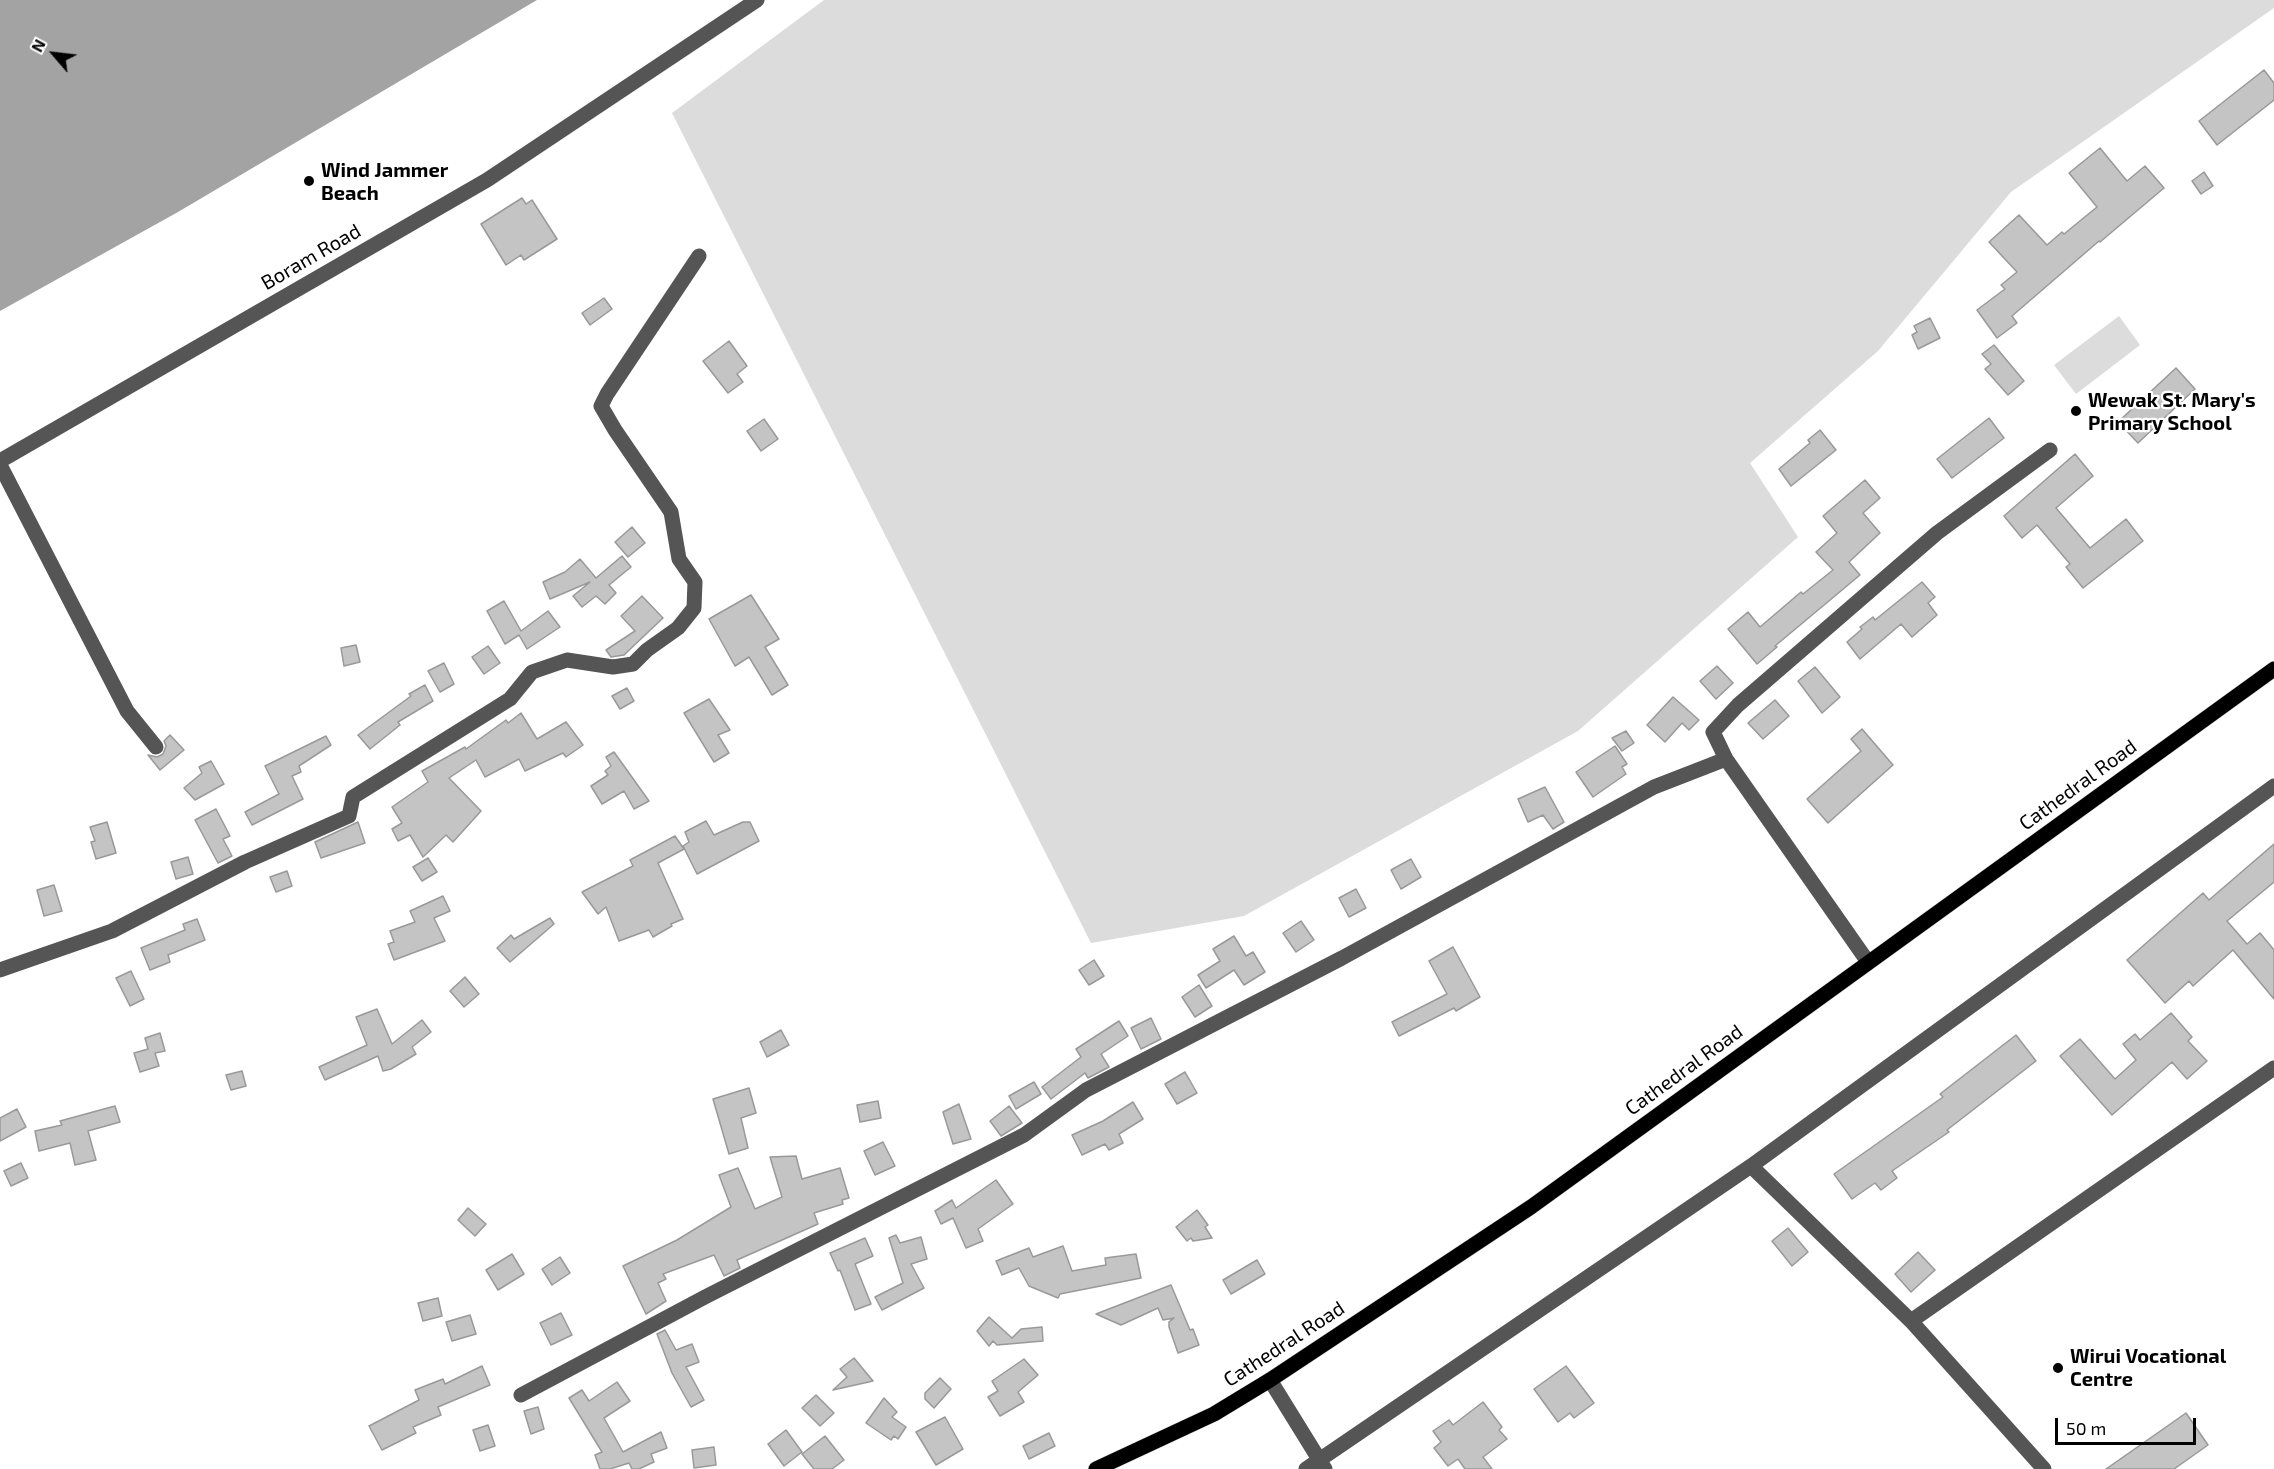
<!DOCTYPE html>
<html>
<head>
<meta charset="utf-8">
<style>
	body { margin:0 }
	#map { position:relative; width:2274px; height:1469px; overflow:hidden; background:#fff; font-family:"Exo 2",sans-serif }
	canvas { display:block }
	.north { position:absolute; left:24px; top:24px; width:60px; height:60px; -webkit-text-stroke:4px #fff; paint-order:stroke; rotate:298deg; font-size:16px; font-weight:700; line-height:24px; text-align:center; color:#000 }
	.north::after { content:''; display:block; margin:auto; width:21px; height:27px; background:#000; clip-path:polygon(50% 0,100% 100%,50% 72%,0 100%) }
	.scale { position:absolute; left:2055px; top:1418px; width:141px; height:27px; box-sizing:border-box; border:3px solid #000; border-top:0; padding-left:8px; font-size:18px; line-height:21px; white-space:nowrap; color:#000; -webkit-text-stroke:4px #fff; paint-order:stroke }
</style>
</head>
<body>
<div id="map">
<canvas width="2274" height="1469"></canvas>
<div class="north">N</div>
<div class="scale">50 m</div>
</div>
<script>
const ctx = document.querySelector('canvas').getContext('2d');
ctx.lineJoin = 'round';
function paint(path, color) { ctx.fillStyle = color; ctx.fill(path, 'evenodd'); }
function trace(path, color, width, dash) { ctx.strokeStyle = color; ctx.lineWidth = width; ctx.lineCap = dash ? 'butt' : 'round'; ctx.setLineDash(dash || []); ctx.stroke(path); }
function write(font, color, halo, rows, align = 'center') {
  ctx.font = font + ' "Exo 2",sans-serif'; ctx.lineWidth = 4.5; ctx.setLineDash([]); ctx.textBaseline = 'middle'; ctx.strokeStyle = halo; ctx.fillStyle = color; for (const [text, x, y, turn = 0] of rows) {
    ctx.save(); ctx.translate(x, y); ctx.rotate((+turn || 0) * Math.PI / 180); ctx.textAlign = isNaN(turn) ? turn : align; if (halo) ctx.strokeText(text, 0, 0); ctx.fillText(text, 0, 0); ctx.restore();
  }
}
paint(new Path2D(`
	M824,0H2274V8L2011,192L1878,351L1750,463L1798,537L1578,731L1244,916L1091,943L672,113Z
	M2119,316L2140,345L2076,394L2054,365Z`), '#dcdcdc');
paint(new Path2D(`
	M0,0H537L178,212L0,311Z`), '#a3a3a3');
const building = new Path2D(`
	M2264,70L2274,83V100L2217,145L2199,121Z
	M2100,148L2127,181L2145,166L2164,188L2100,242L2099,241L2012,316L2017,323L1997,338L1977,310L2005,289L2001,285L2017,272L1989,242L2019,215L2047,245L2062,232L2064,234L2097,207L2069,173Z
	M2204,172L2213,186L2201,194L2192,181Z
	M522,198L526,204L532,200L557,239L524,260L521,255L506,265L481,224Z
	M604,298L612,309L590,325L582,313Z
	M1930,318L1940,338L1918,349L1912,335L1917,332L1914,326Z
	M729,341L747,366L737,374L743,382L728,393L703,361Z
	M1994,345L2024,381L2008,395L1985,369L1991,364L1982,354Z
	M2176,368L2195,389L2138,443L2118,422Z
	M1989,418L2004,438L1952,478L1937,459Z
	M764,419L778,439L761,451L747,431Z
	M1820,430L1836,450L1791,486L1779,469L1810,443L1808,440Z
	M2075,454L2093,476L2056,508L2090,548L2126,519L2143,541L2083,588L2066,567L2070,564L2037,525L2022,538L2004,516Z
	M1865,480L1880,498L1863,513L1880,533L1849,562L1860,575L1775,646L1777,647L1757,664L1728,629L1748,612L1760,627L1801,592L1803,594L1833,570L1816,552L1837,533L1823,516Z
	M632,527L645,543L628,557L615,542Z
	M622,556L631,567L609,585L616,593L605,604L596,596L582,607L573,596L590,582L550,599L543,582L565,572L580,559L596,578Z
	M1922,582L1935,597L1928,603L1937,615L1912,637L1901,624L1860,659L1847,642L1862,629L1860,627L1873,617L1875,620Z
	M751,595L779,639L765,647L788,685L772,695L749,657L735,666L709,619Z
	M642,596L663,618L624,655L611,657L606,650L635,631L621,616Z
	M504,601L521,631L548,611L560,627L527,649L519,635L505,644L487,611Z
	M356,645L360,662L344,666L341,648Z
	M488,646L500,663L484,674L472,657Z
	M444,663L454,684L440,692L428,671Z
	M1717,666L1733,683L1716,699L1700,681Z
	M1815,667L1840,697L1822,713L1798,681Z
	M425,685L433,701L398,722L400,725L370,749L358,735L411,696L409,694Z
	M627,688L634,701L620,709L612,696Z
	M1673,697L1699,720L1689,730L1682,723L1665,742L1647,725Z
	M709,699L730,730L718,735L729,753L714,762L684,713Z
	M1775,700L1789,716L1763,739L1748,723Z
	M521,713L537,739L566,722L583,745L566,757L563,753L525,771L519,759L485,777L476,760L449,778L481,811L453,842L446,835L423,857L410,835L398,841L392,829L402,823L392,807L428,782L422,771L465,747L466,749L506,720L508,723Z
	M1862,729L1893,765L1828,823L1807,799L1861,751L1851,739Z
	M1626,731L1634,743L1622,751L1612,738Z
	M170,735L184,750L160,770L148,755L157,757L163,754L166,746L164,741Z
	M326,736L331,745L299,766L301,772L292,776L303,799L252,825L245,812L279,794L265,766Z
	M1615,746L1627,764L1622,767L1626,774L1593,797L1576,772Z
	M614,752L649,801L634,809L624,791L602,804L591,786L608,775L605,771L611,766L606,757Z
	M211,761L224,784L195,800L184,788L202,773L199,767Z
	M1545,787L1564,822L1553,829L1543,815L1528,822L1518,799Z
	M216,809L230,836L223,839L232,856L218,863L195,820Z
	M706,821L714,835L743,822H750L759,841L697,874L683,846L689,842L685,832Z
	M107,822L116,853L96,859L91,842L95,841L90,827Z
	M358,822L365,843L321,858L315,842Z
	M675,836L684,849L658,863L683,919L671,924L672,926L653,937L649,930L619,941L606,907L598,914L582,892L633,866L630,860Z
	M2274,844V882L2227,921L2247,944L2260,933L2274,950V999L2233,950L2193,986L2189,981L2165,1003L2127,960L2203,893L2209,900Z
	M188,857L193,874L176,879L171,862Z
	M428,858L437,872L422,881L413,867Z
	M1411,859L1421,877L1401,889L1391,870Z
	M287,871L292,886L276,892L270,877Z
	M54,885L62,911L44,916L37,890Z
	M1356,889L1366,908L1349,917L1339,898Z
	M443,896L450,911L434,918L445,941L394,960L388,944L394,942L390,931L415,922L410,911Z
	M550,918L554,924L510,962L497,948L511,935L514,939Z
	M197,919L205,940L168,955L170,962L150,970L141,948L185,930L183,924Z
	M1301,921L1314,940L1296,952L1283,933Z
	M1234,936L1246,956L1253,952L1265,972L1244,985L1234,970L1206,988L1198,975L1220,961L1213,949Z
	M1453,947L1480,997L1456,1011L1454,1008L1399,1036L1392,1022L1447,994L1429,961Z
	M1094,960L1104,976L1089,985L1079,970Z
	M131,971L144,999L130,1006L116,978Z
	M465,977L479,994L464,1007L450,991Z
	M1199,985L1212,1006L1195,1017L1182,997Z
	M377,1009L392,1044L422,1020L431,1032L412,1047L416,1054L391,1069L383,1071L378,1056L325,1080L319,1067L367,1045L356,1017Z
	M2171,1013L2192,1037L2188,1041L2207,1061L2187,1079L2172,1062L2112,1115L2060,1056L2080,1039L2115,1079L2136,1060L2123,1044L2135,1034L2140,1040Z
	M1151,1018L1161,1039L1141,1049L1131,1028Z
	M1119,1021L1128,1036L1101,1054L1109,1067L1088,1078L1085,1073L1051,1099L1042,1087L1081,1057L1076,1049Z
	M781,1030L789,1045L767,1057L760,1042Z
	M160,1033L165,1051L155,1053L159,1066L140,1072L134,1053L148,1049L145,1038Z
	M2016,1035L2036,1061L1947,1130L1949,1132L1892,1171L1897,1178L1881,1190L1875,1183L1852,1199L1834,1174L1943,1097L1940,1094Z
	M242,1071L246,1086L231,1090L226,1075Z
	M1185,1072L1197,1093L1177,1104L1165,1084Z
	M1034,1082L1041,1094L1016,1109L1009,1096Z
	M749,1088L756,1113L741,1118L748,1148L729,1154L713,1099Z
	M878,1101L881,1118L860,1122L857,1105Z
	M1133,1102L1143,1119L1119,1134L1123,1143L1109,1150L1105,1144L1082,1155L1072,1135L1103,1121Z
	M959,1104L971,1139L953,1144L943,1112Z
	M115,1106L120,1122L88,1131L96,1160L75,1165L70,1143L39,1151L35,1131L62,1125L60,1121Z
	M1009,1106L1022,1123L1001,1136L990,1121Z
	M17,1109L26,1127L0,1141V1118Z
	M883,1142L895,1166L875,1175L864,1151Z
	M796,1156L802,1179L840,1168L849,1198L842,1200L843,1204L814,1213L818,1224L737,1260L740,1268L724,1276L714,1255L663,1274L666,1279L658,1283L666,1301L646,1314L623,1266L677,1240L731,1207L719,1175L738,1168L755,1209L782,1197L770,1157Z
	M21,1163L28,1178L11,1186L4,1171Z
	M996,1180L1013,1204L978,1229L983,1241L966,1248L953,1218L941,1224L935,1211L952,1200L956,1208Z
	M468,1208L486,1224L475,1236L458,1220Z
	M1197,1210L1208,1225L1205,1227L1212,1238L1193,1241L1191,1238L1187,1241L1176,1227Z
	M1788,1228L1808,1252L1792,1266L1772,1241Z
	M896,1235L900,1243L921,1237L927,1259L911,1264L924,1288L882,1310L875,1297L903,1283L889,1238Z
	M865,1238L873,1256L855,1264L871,1304L855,1310L840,1270L838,1271L830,1253Z
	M1063,1246L1072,1271L1106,1265L1105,1258L1136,1254L1141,1278L1060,1294L1058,1298L1029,1286L1019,1268L1002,1275L996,1261L1029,1248L1033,1257Z
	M1918,1252L1935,1270L1911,1292L1895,1274Z
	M512,1254L524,1274L498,1290L486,1270Z
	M560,1257L570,1273L552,1285L542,1269Z
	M1257,1260L1265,1274L1231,1294L1223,1280Z
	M1171,1285L1190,1330L1193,1329L1199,1345L1178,1353L1169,1327V1322L1174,1318L1163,1320L1158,1308L1121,1325L1096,1314Z
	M438,1298L442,1316L423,1321L418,1303Z
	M561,1313L572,1335L551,1345L540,1323Z
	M470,1315L476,1334L452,1341L446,1322Z
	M989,1317L1012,1338L1021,1329L1042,1327L1043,1341L997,1345L993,1341L989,1346L977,1331Z
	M665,1330L676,1350L692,1344L699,1362L686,1367L704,1400L691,1407L672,1373L657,1334Z
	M854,1358L873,1381L833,1390L847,1377L840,1369Z
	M1024,1359L1038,1375L1018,1392L1024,1402L1000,1416L988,1397L998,1391L992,1381Z
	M482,1366L490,1385L438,1407L441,1415L413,1427L416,1433L382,1450L369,1426L419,1400L415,1390L443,1379L445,1384Z
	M1566,1366L1594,1403L1574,1418L1570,1413L1558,1422L1534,1389Z
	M940,1378L951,1389L934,1408L925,1399V1393Z
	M617,1382L630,1401L604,1418L623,1452L661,1432L667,1448L651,1454L654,1462L639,1469H632L629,1463L610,1469H600L595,1455L602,1452L569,1398L582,1390L589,1401Z
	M816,1395L834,1413L820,1426L802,1408Z
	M884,1398L897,1412L892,1417L906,1427L898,1439L894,1436L891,1440L866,1423Z
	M1483,1402L1502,1427L1499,1430L1507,1439L1483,1457L1492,1469H1465L1458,1459L1448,1466L1434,1448L1441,1442L1433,1431L1449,1420L1453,1425Z
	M538,1407L544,1429L531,1434L524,1411Z
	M2186,1413L2208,1445L2174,1469H2106Z
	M945,1417L963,1449L936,1465L916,1432Z
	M488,1425L495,1446L480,1451L473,1430Z
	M786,1430L802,1452L784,1466L768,1444Z
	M1049,1433L1055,1446L1029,1459L1023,1446Z
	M825,1436L844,1460L832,1469H814L802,1454Z
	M714,1447L716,1465L694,1468L692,1450Z`);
paint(building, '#c4c4c4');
trace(building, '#999', 1.5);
const major = new Path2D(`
	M1096,1469L1214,1414L1270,1380L1531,1207L2274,669`);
trace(major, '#dbdbdb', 16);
trace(new Path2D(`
	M0,461L487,180L757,0
	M0,465L127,711L156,747
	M1726,759L1713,732L1738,705L1937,533L2050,450
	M0,970L112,931L245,862L349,816L353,797L510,699L532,672L567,660L613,667L633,664L647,650L678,628L694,608L695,582L679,559L671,512L615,430L601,406L607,394L699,256
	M1751,1166L1911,1321L2044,1469
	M1911,1321L2274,1068
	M1270,1380L1325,1469
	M521,1395L705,1297L1024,1135L1086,1090L1342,958L1654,787L1726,759L1868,962
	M1306,1469L1751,1166L2274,786`), '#555', 15);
trace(major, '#000', 15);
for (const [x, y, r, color] of [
	[309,181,6,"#000"],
	[2076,411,6,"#000"],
	[2058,1368,6,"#000"]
]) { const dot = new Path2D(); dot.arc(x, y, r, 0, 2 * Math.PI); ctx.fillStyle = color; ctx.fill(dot); trace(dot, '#fff', 2); }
write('bold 20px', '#000', '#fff', [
	["Wind Jammer",321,170],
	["Beach",321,193],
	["Wewak St. Mary's",2088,400],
	["Primary School",2088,423],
	["Wirui Vocational",2070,1356],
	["Centre",2070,1379]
], 'left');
write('20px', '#000', '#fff', [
	["Boram Road",311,257,-30],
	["Cathedral Road",2078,785,-36],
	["Cathedral Road",1684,1070,-36],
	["Cathedral Road",1284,1344,-33]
]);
</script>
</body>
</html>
